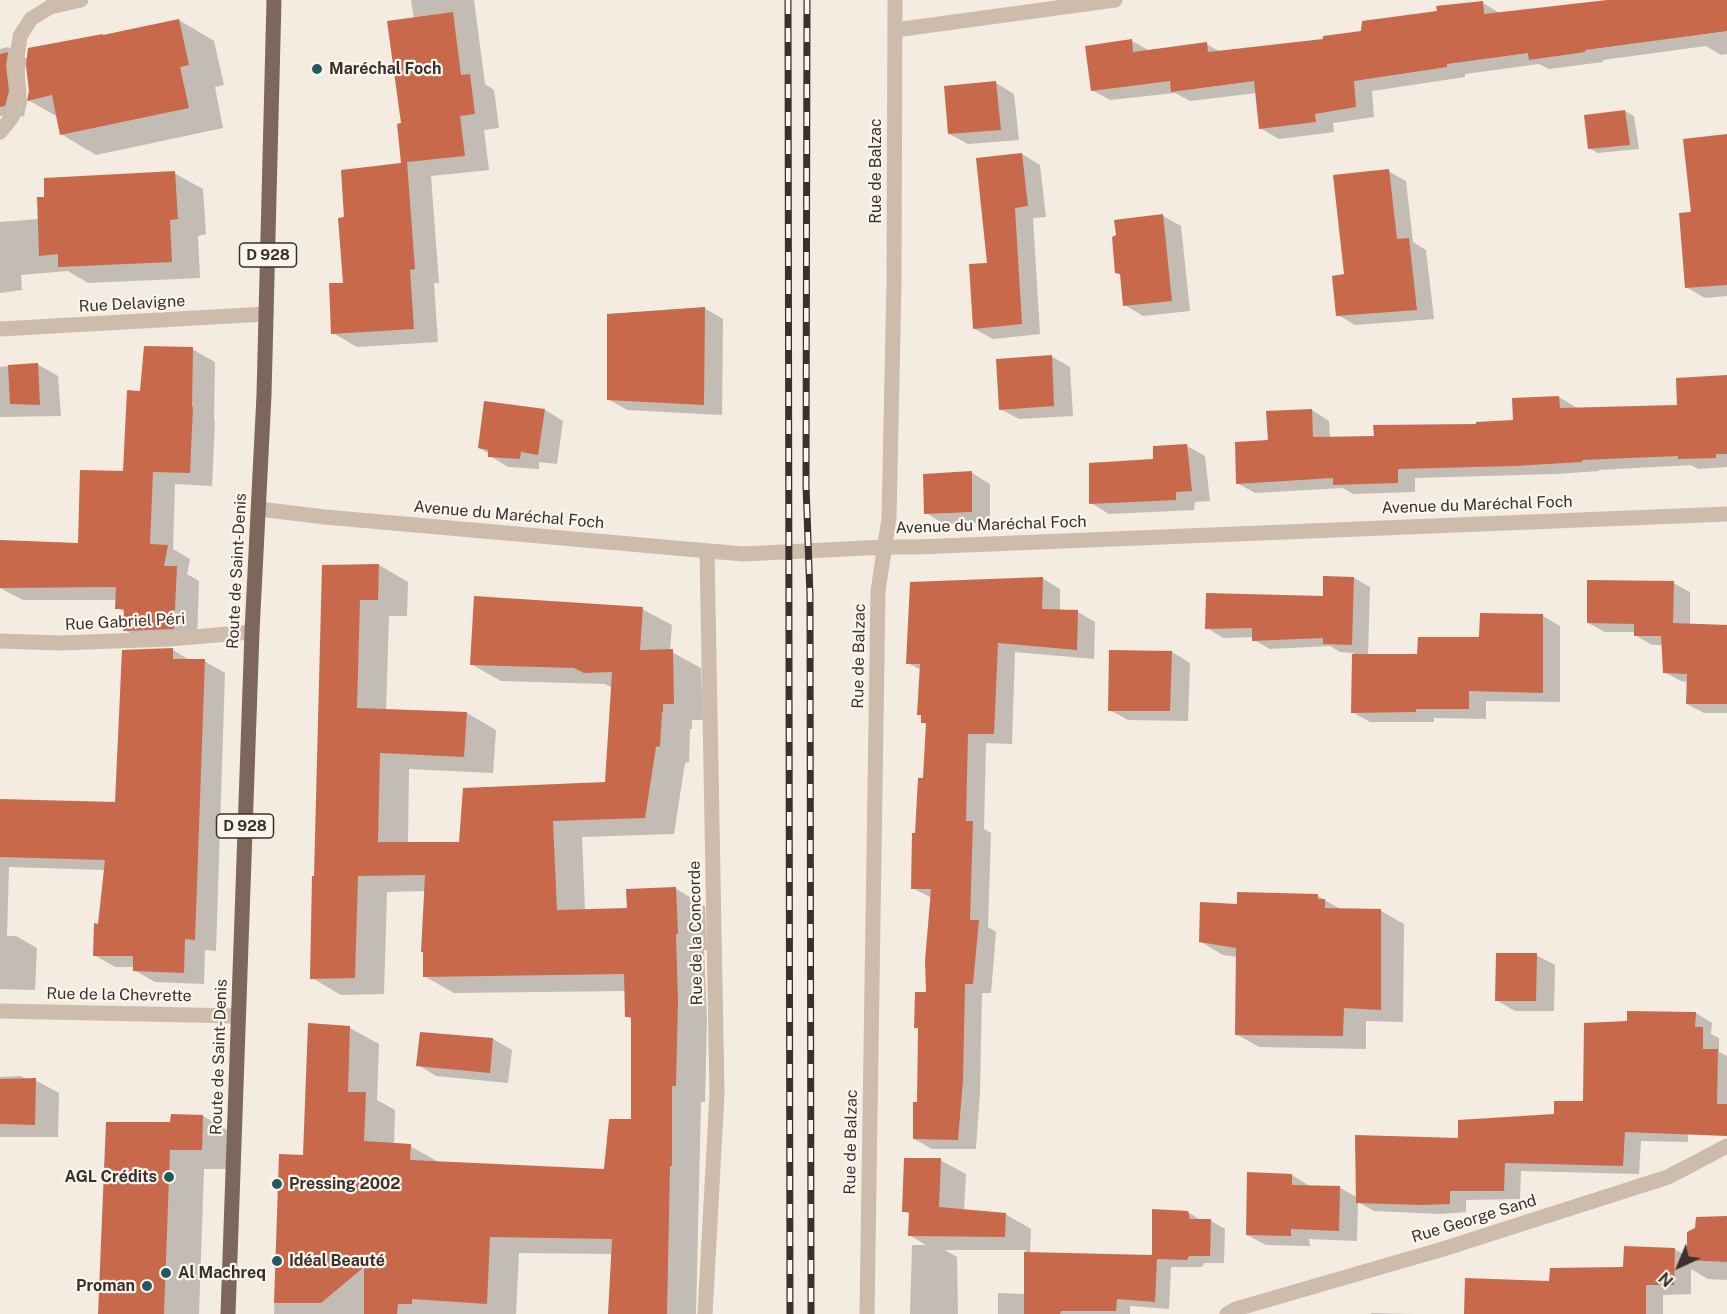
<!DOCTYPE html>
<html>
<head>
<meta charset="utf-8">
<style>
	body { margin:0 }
	#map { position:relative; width:1727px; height:1314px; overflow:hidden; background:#f4ebe1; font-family:"Public Sans",sans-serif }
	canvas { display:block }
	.north { position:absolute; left:1649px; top:1236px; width:60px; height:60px; -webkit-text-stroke:4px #fbf5ee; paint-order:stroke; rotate:224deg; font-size:16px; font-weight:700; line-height:24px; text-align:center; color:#3b302b }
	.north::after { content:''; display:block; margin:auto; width:21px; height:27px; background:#3b302b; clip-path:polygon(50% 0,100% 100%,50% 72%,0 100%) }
</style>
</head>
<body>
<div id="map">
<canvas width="1727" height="1314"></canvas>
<div class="north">N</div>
</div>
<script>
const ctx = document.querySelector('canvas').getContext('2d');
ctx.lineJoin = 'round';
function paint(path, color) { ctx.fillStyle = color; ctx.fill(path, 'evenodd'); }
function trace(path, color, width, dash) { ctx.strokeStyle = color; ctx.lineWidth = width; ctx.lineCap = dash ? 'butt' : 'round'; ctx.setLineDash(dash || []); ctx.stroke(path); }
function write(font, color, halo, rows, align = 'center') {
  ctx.font = font + ' "Public Sans",sans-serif'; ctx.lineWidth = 4.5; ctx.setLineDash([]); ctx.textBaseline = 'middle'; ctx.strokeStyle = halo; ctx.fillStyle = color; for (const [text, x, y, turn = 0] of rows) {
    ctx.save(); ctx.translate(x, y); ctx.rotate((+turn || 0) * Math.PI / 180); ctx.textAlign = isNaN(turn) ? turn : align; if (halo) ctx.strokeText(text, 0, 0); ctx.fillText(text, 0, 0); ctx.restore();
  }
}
paint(new Path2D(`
	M411,0H474L485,84L494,90L499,128L484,130L489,170L431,176L439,283H434L438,342L357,347L333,333L344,284L346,219L402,164V124L414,19Z
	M1620,0H1727V54L1721,55L1706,46L1603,60V62L1549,69L1539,64L1465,74V77L1372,91L1374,117L1333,123L1334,132L1279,139L1260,128L1257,93L1190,101L1175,93L1110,100L1092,90L1132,41L1150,51L1206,44L1221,52L1325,40L1483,3L1501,14Z
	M179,20L214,41L224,85L215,87L223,128L96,155L61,134L58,117L28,100L30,91L27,63H26L24,77L27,102L24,116L15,118L10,115L0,116V49L8,47L28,59Z
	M996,83L1014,94L1019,140L968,144L949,134Z
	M1625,111L1634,116L1639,149L1598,153L1589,148L1585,116Z
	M1727,135V296L1705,298L1686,287L1693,214Z
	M1022,154L1040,165L1046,217L1033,218L1040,334L993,339L975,329L988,264Z
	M1388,171L1406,181L1413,242L1426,250L1434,319L1355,325L1338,315L1346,276Z
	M174,173L203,189L206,234L198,236L200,278L88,283L68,271L21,275L22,290L0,293V222L39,219Z
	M1163,216L1181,226L1190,311L1143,316L1125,305L1121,275L1117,272Z
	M704,308L723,319L722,415L627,410L608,399Z
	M192,349L215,362L214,421H215L212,486L175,484L173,549L190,559L187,574L199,581L197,641L147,643L125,630L126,613L117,608V600H23L0,588V541L79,544L124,473L142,393Z
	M1051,356L1070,367L1073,416L1019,419L1000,409Z
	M37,364L58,376L61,416L0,417V367Z
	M1727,376V467L1698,469L1691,465L1599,470V471L1555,474L1415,478V492L1353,494L1343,488L1255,493L1237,483L1270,441L1312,410L1329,421L1330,438L1375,437L1515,422L1559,397L1577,408L1678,407Z
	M545,410L563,421L557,464L539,462V469L508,467L490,456V454L479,448Z
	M1187,446L1205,456L1210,501L1195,502L1194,510L1109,514L1091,503L1155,461Z
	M972,473L990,484V522L944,524L926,513Z
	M379,565L408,582L407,616H389L386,711L467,713L496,730L493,773L409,769L408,844L461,843L606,783L613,688L605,684L501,681L471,664L642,609L672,625L670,651L701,668L703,720H692V729H690L689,762L685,763L674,834L582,837L585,910H628L676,889L705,906L707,950H704L707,1019L705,1102H701L696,1314H610L613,1254L519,1253L516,1314H274L280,1156L305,1157L350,1028L379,1044L377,1100L395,1110L394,1145L410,1146L440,1163L605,1171L632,1120L633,1020L626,1016V991L454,993L424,976L425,891L387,892L384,994L341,995L312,978L324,566Z
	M1042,578L1060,589V611L1078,612L1095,622L1094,659L1015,652L1012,744L986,743L984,829L991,833L988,927L996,932L991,993H982L980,1091L976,1149H932L914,1139L918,1104L920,1029L916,1027L927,994L932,898L912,888L916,835L924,779L927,724L923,722V716L918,714L921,670L908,663Z
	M1354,578L1370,587L1368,656H1419L1481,638L1543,616L1560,626V702L1486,701V719L1434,718V722H1370L1352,712L1354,653L1340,652L1330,646L1270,649L1254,640V637L1223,638L1207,628L1325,597Z
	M1673,583L1690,592V625L1727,626V713H1704L1687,704L1688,682L1681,681L1664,672L1663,645H1652L1635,635V632H1605L1588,623Z
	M173,650L191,661H204L225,673L216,951L205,950L204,984L155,982L134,970V967H115L94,955L100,925L106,870L9,867L7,936H16L37,948L35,990L0,989V800L116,804Z
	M1172,652L1190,663L1188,721L1128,720L1110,710Z
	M1318,896L1342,910L1381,911L1404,924L1403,1022L1366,1021V1049L1259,1047L1236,1034L1238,957L1223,955L1201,942L1238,906Z
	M1536,955L1555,965L1554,1011H1515L1496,1000Z
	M1696,1013L1712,1023L1711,1034L1719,1038V1052L1727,1056V1110L1688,1109V1142L1641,1141L1639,1174L1521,1171L1520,1199L1466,1200V1212L1440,1214L1374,1211L1358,1202L1357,1241L1309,1239L1310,1246L1266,1245L1247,1235L1292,1175L1311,1187H1339L1358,1198L1459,1139L1555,1116L1584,1102L1628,1023Z
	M422,1034L493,1039L512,1050L508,1083L436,1076L418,1065Z
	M21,1076L27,1080H35L59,1093L58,1137H0V1077Z
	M203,1116L237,1136L236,1169H204L199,1314H100L171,1124Z
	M940,1160L966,1174L964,1211L1005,1214L1031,1229L1030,1253L1154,1257L1188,1212L1202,1221H1211L1225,1229L1224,1263H1204L1202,1267H1171L1169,1309L1130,1306V1314H998V1293L1025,1294L1026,1250H945L957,1257L958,1314H910L912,1245H926L909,1235L911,1215L903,1211Z
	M1727,1219V1280L1708,1279L1691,1269V1294L1663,1295V1314H1465L1551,1282L1625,1269L1674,1249L1689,1257Z
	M1371,1313L1413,1314H1371Z`), '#0003');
paint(new Path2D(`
	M1607,0H1727V31L1585,50V52L1529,60L1528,53L1447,64V67L1354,81L1356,107L1315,114L1316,122L1259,129L1254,81L1171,92L1170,81L1091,91L1085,46L1132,39L1133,52L1207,42L1208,52L1323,39V36L1361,31L1362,21L1437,11L1436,6L1483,1L1484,14Z
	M453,12L461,75L470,74L475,114L460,116L465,156L407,162L415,269L410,270L414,329L331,334L329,283H343L338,218L344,217L341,170L401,163L397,124L401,123L387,21Z
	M179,19L189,65L180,67L189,108L60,135L52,95L27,101L29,91L26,65L28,48L103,34V35Z
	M8,52L6,66L9,91L5,106L0,107V54Z
	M996,81L1001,130L948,134L944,86Z
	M1625,110L1630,145L1588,149L1584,115Z
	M1727,134V285L1685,288L1679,213L1691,212L1683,139Z
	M1022,153L1028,206L1015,208L1022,324L973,329L969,264L987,263L976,158Z
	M1389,169L1397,239L1409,238L1417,310L1336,316L1332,276L1344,274L1333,175Z
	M175,171L178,219L170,220L172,262L58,267V254L39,256L37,197H44V178Z
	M1163,214L1172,301L1123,306L1120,274L1115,273L1112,237L1116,235L1114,220Z
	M705,307L704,405L607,400V314Z
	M144,346L193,347L192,407H193L190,473L153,472L150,544L168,545L164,566H177L174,629L123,631L124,609H115L116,587L0,588V540L78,543L80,470L123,471L127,390L140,391Z
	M1052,355L1054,406L999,410L996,359Z
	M38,363L40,405L10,404L8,365Z
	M1727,375V454H1716V458L1678,459V456L1582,460V462L1514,466L1398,469V483L1333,485V478L1236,484L1235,442L1268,440L1266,411L1312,409L1313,437L1374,436L1373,425L1476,424V422L1513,420L1512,398L1559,396L1560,408L1677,405L1676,378Z
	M484,401L545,409L538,455L521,452L520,459L488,457V450L478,448Z
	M1187,444L1192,491L1176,492V500L1089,504V463L1153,459V446Z
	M972,471V512L924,514L923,474Z
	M379,564L378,600H360L357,708L467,712L464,757L380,753L378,842H459L463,788L605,782L612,672L584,673L574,668L470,665L474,596L643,607L640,650L673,649L674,704H663V712H662L660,746L656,747L645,818L553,821L557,910L627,908L626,889L676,887L678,934H676L678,1001L676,1086H672V1166H670L667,1314H608L612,1239L490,1237L487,1304L412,1299V1304H398L397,1314H364V1267L321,1303H274L279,1154L303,1155L308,1023L350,1026L348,1092H366L364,1141L411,1144L410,1160L604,1169L609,1119H631V1017H625L624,974L423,977V952H421L425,875L358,876L355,978L310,979L312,876H314L322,565Z
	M1323,576L1354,577L1352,645L1323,644V638L1252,641V628L1205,629L1206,593L1323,596Z
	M1043,577L1042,609L1078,610L1077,650L998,643L994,734H968L966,821H973L970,920H979L973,984H965L963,1080L958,1140L913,1139V1102H917L918,1028H914L915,992H926L925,961L931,889H911L912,833H915L918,778H923L926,723H921V715H917L920,664H906L910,582Z
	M1587,580L1674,581L1673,623L1727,625V704H1686L1687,674L1663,673L1661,636H1634V624L1587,623Z
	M1480,613L1543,614V693L1469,691V709H1416V712L1351,713L1352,654H1417L1418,637H1479Z
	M173,648V659H205L195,940L185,939L184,973L133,971V956H93L94,923L98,924L105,860L0,857V799L115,802L122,650Z
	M1109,650L1172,651L1170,711H1108Z
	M1237,892L1318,894V899H1325V908L1381,909V1010L1344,1008L1343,1036L1235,1035L1236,948L1199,942L1200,902L1237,904Z
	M1496,953H1537L1536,1001H1495Z
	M1627,1011L1696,1012L1695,1027H1703V1049H1718L1717,1104H1727V1136L1625,1132L1623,1166L1505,1163L1504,1191H1450V1204L1422,1205L1356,1203L1355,1135L1458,1138V1120L1554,1114V1101H1583L1584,1023L1627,1021Z
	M420,1032L493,1038L490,1073L416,1066Z
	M36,1078L35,1125L0,1124V1079Z
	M171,1114L203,1115L202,1150H170L164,1314H98L106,1122H170Z
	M904,1158H941L939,1207L1006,1213L1005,1237L908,1236L909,1212H902Z
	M1247,1172L1292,1174V1185L1340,1186L1339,1231L1291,1229V1236L1246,1235Z
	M1152,1209L1188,1211L1190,1219H1211L1210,1256H1189L1187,1260L1157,1259L1155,1302L1117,1299L1116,1311H1061L1060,1314H1024V1252L1152,1255Z
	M1727,1216V1262L1687,1260V1232L1695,1228L1696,1217Z
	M1624,1246L1675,1248L1674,1285H1646V1314H1464L1465,1278L1549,1281L1550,1268L1623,1267Z`), '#c8694b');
trace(new Path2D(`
	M895,30L1115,0
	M0,132L12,117L19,92L16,65L20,36L31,19L50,7L81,0
	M0,329L266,314
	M259,509L325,517L743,554L886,547H917L1727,514
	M0,641L60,643L169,639L252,632
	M0,1011L238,1016
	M705,1314L717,1094L707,551
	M867,1314L878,591L889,518L894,284L895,0
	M1227,1314L1236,1309L1443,1249L1668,1177L1727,1146`), '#cdbbac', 15);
trace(new Path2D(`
	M228,1314L252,632L264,395L274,0`), '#7d675c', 15);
const rail = new Path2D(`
	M788,0L790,1314
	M807,0L806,485L810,596L811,1314`);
trace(rail, '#3b302b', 7);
trace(rail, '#fbf5ee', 4.5, [14]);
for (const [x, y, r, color] of [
	[317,69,6,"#1f5a5e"],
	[169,1177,6,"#1f5a5e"],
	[277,1184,6,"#1f5a5e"],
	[277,1261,6,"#1f5a5e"],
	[166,1273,6,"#1f5a5e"],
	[147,1286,6,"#1f5a5e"]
]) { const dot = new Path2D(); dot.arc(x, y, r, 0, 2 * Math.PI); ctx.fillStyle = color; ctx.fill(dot); trace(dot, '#fbf5ee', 2); }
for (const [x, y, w] of [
	[268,255,57],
	[245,826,57]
]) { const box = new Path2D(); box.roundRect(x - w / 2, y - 12, w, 24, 4.5); ctx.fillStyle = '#fbf5ee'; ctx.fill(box); trace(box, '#3b302b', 1.5); }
write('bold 15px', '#3b302b', null, [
	["D 928",268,255],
	["D 928",245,826]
]);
write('bold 16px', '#3b302b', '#fbf5ee', [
	["Maréchal Foch",329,69],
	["AGL Crédits",157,1177,"right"],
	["Pressing 2002",289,1184],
	["Idéal Beauté",289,1261],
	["Al Machreq",178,1273],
	["Proman",135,1286,"right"]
], 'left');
write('16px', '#3b302b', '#fbf5ee', [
	["Rue de Balzac",876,171,-90],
	["Rue Delavigne",132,304,-3],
	["Avenue du Maréchal Foch",1477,505,-2],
	["Avenue du Maréchal Foch",509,515,5],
	["Avenue du Maréchal Foch",991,525,-2],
	["Route de Saint-Denis",237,571,-87],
	["Rue Gabriel Péri",125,622,-3],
	["Rue de Balzac",859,656,-89],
	["Rue de la Concorde",696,933,-91],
	["Rue de la Chevrette",119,995,1],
	["Route de Saint-Denis",219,1057,-88],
	["Rue de Balzac",851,1142,-89],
	["Rue George Sand",1474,1219,-17]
]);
</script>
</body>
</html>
